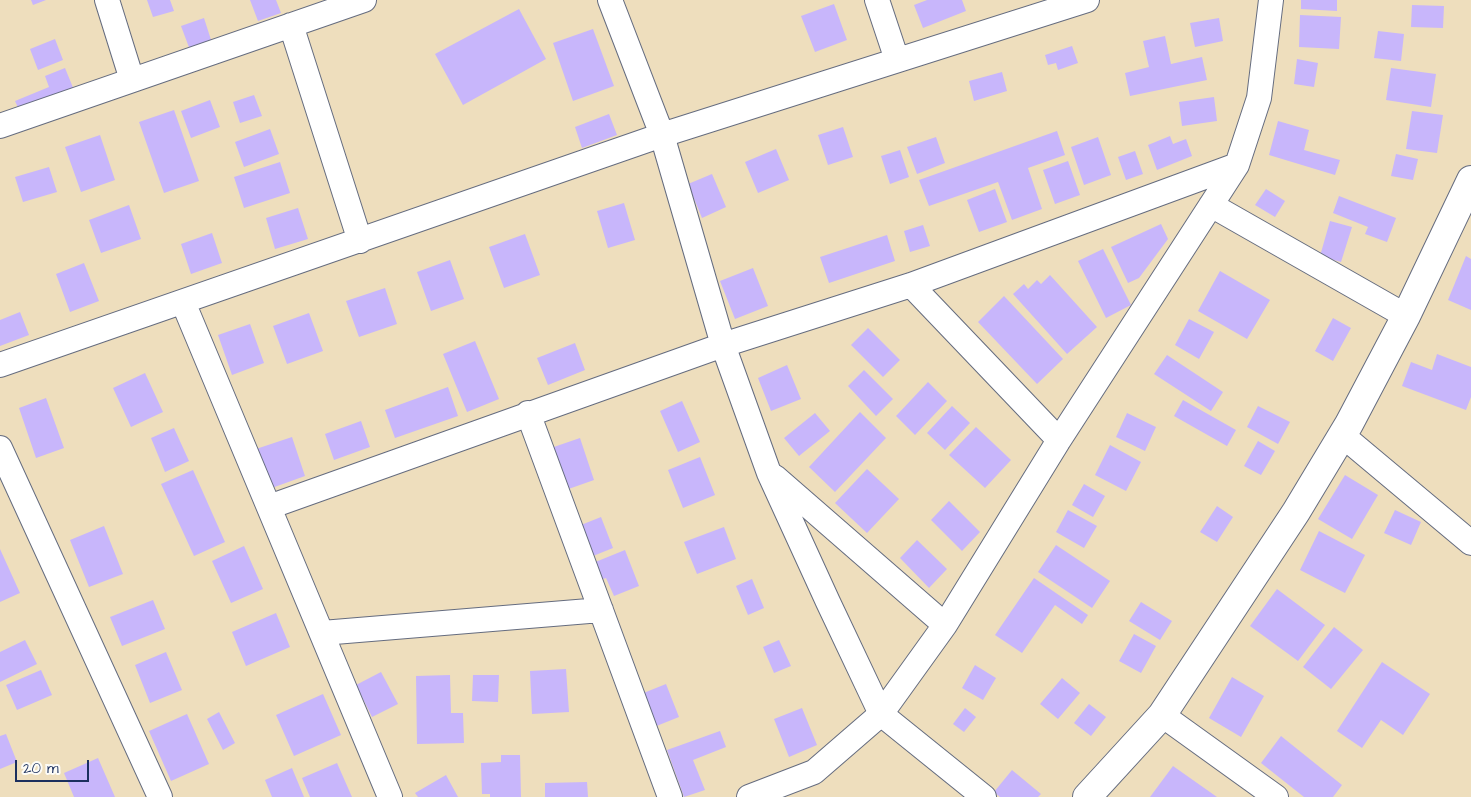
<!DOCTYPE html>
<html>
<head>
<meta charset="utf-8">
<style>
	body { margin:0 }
	#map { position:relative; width:1471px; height:797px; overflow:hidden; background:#eedebd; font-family:"Architects Daughter",sans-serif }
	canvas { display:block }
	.scale { position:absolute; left:15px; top:760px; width:74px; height:22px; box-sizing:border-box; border:2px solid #1b2f5e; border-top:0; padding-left:6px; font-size:15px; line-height:18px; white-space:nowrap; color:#1b2f5e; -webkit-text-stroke:4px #fdfcf7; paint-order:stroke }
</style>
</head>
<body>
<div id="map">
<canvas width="1471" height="797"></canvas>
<div class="scale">20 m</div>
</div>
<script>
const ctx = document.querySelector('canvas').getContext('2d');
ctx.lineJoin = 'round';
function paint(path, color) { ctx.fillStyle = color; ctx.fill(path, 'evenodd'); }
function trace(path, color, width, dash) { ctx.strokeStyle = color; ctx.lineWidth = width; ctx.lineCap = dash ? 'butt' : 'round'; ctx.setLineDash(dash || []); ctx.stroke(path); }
paint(new Path2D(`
	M31,0H46L33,5Z
	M147,0H170L174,11L153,17Z
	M250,0H276L281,13L258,21Z
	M927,0H962L966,11L923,28L914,5Z
	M1301,0H1337V11L1301,9Z
	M834,4L847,40L815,52L801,16Z
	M1412,5L1444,6L1443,28L1411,27Z
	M519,9L546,59L463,105L435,54Z
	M1300,15L1341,17L1339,49L1299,47Z
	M204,18L212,43L190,50L181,26Z
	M1219,18L1223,41L1195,47L1190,23Z
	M593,29L614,86L573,101L553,43Z
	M1378,31L1404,34L1401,61L1374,58Z
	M1165,36L1171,64L1202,57L1207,80L1130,96L1125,73L1149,67L1143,41Z
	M55,39L63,60L38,70L30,49Z
	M1072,46L1078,63L1058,70L1056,63L1048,65L1045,55Z
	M1297,59L1318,63L1314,87L1294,84Z
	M65,68L74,90L20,112L15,101L49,87L45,76Z
	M1391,68L1436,74L1431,107L1386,100Z
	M1002,72L1007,91L974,101L969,81Z
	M254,95L262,116L240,123L233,102Z
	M1214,97L1217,121L1182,126L1179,102Z
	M210,100L220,127L191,138L181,111Z
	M174,110L199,181L164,193L139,122Z
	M1412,111L1443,115L1437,153L1406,149Z
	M609,114L617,135L582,148L575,127Z
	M1278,121L1309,130L1304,150L1340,160L1335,175L1269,155Z
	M843,127L853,157L828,165L818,135Z
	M270,129L279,154L244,167L235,142Z
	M1057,131L1065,155L1028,168L1042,209L1012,220L998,182L929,206L919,180Z
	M100,135L115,180L81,192L65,147Z
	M1170,136L1173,144L1186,139L1192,156L1157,170L1148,145Z
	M936,137L945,163L917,174L907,147Z
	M1098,137L1111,175L1084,185L1071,147Z
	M776,149L789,180L758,193L745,162Z
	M900,150L909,177L890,184L881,156Z
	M1135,151L1143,174L1126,180L1118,157Z
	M1396,154L1418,159L1413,180L1391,176Z
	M1068,161L1080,195L1055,204L1043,170Z
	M280,162L290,193L244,208L234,177Z
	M49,167L57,192L23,202L15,177Z
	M712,174L726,207L702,218L688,184Z
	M995,189L1007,222L979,232L967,200Z
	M1266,189L1285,201L1275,217L1255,205Z
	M1339,196L1396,218L1387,242L1365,234L1368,227L1333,213Z
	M624,203L635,240L608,248L597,211Z
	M129,205L141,239L101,253L89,220Z
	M298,208L308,239L275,249L266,218Z
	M1330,221L1352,227L1341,262L1320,256Z
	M1161,224L1168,239L1139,278L1128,283L1111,247Z
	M923,225L930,246L910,252L904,231Z
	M212,233L222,263L191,274L181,244Z
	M525,234L540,275L504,288L489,247Z
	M887,235L895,261L829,283L820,257Z
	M1103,249L1131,305L1106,318L1078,261Z
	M1466,256L1471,259V310L1448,300Z
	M450,260L464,299L431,311L417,272Z
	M84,263L99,301L70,312L56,274Z
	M753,268L768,306L735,319L720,281Z
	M1220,271L1270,300L1247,339L1198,311Z
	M1050,275L1097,327L1067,354L1013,294L1024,284L1028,289L1037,280L1041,284Z
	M385,288L397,324L359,337L346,301Z
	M1004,296L1063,359L1037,384L978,322Z
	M20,312L29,335L0,346V320Z
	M309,313L323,351L287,364L273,326Z
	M1333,318L1351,328L1333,361L1315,351Z
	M1189,319L1214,332L1199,359L1175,345Z
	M250,324L264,363L232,375L218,335Z
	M868,328L900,360L883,377L851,345Z
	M475,341L499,399L467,412L443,354Z
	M575,343L585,370L548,385L537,358Z
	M1437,354L1471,367V397L1466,410L1402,386L1411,362L1432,370Z
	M1167,355L1223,392L1211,411L1154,374Z
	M787,365L801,399L771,411L758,378Z
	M864,370L893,399L876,416L848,386Z
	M145,373L163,412L131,427L113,388Z
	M928,382L947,401L915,435L896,416Z
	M448,387L458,416L395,438L385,410Z
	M46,398L64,448L36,458L19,408Z
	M1183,400L1236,430L1227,446L1174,416Z
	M682,401L700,442L678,452L660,411Z
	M952,406L970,423L945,450L927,433Z
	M1258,406L1290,422L1278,444L1247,427Z
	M860,412L886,438L835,492L809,467Z
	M815,413L830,431L799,456L784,438Z
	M1127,413L1156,427L1145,451L1116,437Z
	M361,421L370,447L334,460L325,434Z
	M976,427L1011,460L985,488L949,455Z
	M174,428L189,461L165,472L151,438Z
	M292,437L305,476L269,489L256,449Z
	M580,438L594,480L560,492L545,450Z
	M1258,441L1275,451L1261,475L1244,466Z
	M1110,445L1141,462L1126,491L1095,475Z
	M700,457L715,495L683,508L668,470Z
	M867,469L899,499L867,533L835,503Z
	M193,470L225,542L194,556L161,484Z
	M1345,475L1378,495L1352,539L1318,519Z
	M1084,484L1105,496L1093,517L1072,505Z
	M949,501L980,532L962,551L931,520Z
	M1217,506L1233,517L1217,542L1200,532Z
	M1068,510L1097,526L1084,548L1056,532Z
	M1395,510L1421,522L1411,545L1384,533Z
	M601,517L613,548L588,558L576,527Z
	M104,526L123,574L89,587L70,540Z
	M724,527L736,559L697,574L684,542Z
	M1319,531L1365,555L1345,593L1300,570Z
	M917,540L947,569L929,588L900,558Z
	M1056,545L1110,581L1092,608L1038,572Z
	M244,546L263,589L231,603L212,561Z
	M0,549L20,593L0,602Z
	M625,550L639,586L614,596L606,578L594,582L588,565Z
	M1034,578L1088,615L1082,624L1055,605L1022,653L995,635Z
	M752,579L764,608L748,615L736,586Z
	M1277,589L1325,625L1298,661L1250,626Z
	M153,600L165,629L122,646L110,617Z
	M1141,602L1172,621L1160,640L1129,621Z
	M276,613L290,647L246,666L232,632Z
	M1334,627L1363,650L1331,689L1303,667Z
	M1134,634L1156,646L1141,673L1119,661Z
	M25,640L37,664L0,682V652Z
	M779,640L791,666L774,673L763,647Z
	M166,652L182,690L150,703L135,665Z
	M1382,662L1430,694L1403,735L1381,720L1362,748L1337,731Z
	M975,665L996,678L983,700L962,688Z
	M566,669L569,712L532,714L530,671Z
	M41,670L52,695L17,710L6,685Z
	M381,672L398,704L372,717L356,685Z
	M450,675L451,713H463L464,743L417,744L416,676Z
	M473,675H499L498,702L472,701Z
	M1232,677L1264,696L1241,737L1209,718Z
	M1062,678L1080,693L1058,719L1040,704Z
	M666,684L679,717L654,727L641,694Z
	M323,694L341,735L294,756L276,715Z
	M1089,704L1106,717L1091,736L1074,723Z
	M802,708L817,745L789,757L774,719Z
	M965,708L976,717L964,732L953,724Z
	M219,712L235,743L223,750L207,719Z
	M187,714L209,764L171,781L149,731Z
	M720,731L726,747L693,760L705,790L684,797L667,750Z
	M6,734L17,762L0,769V736Z
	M1281,736L1342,785L1333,797H1304L1261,763Z
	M501,755H520L521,797H490V794H482L481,763L501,762Z
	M98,758L115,797H74L64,773Z
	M337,763L352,797H310L302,778Z
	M1173,766L1217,797H1150Z
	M292,768L304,797H272L265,780Z
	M1012,770L1041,794L1038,797H1000L994,792Z
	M446,775L458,797H418L415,793Z
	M587,782L588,797H545V783Z`), '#c8b6fb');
const minor = new Path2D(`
	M107,0L132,80
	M610,0L662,135L723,345L769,473L828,602L881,714L984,797
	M877,0L897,60
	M291,25L360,241
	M0,126L364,0
	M1211,205L1406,316
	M911,285L1059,440
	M183,302L390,797
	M0,365L662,135L1087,0
	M528,413L670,797
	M1342,435L1471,543
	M0,448L160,797
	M775,477L945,625
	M269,507L723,345L911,285L1237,165
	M322,633L601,610
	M1162,715L1276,797
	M749,797L814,772L881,714L945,625L1059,440L1237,165L1259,98L1271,0`);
const tertiary = new Path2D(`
	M1087,797L1162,715L1296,512L1349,424L1406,316L1471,180`);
trace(minor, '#656c7f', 26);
trace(tertiary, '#656c7f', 30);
trace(minor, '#fff', 24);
trace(tertiary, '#fff', 28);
</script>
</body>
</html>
